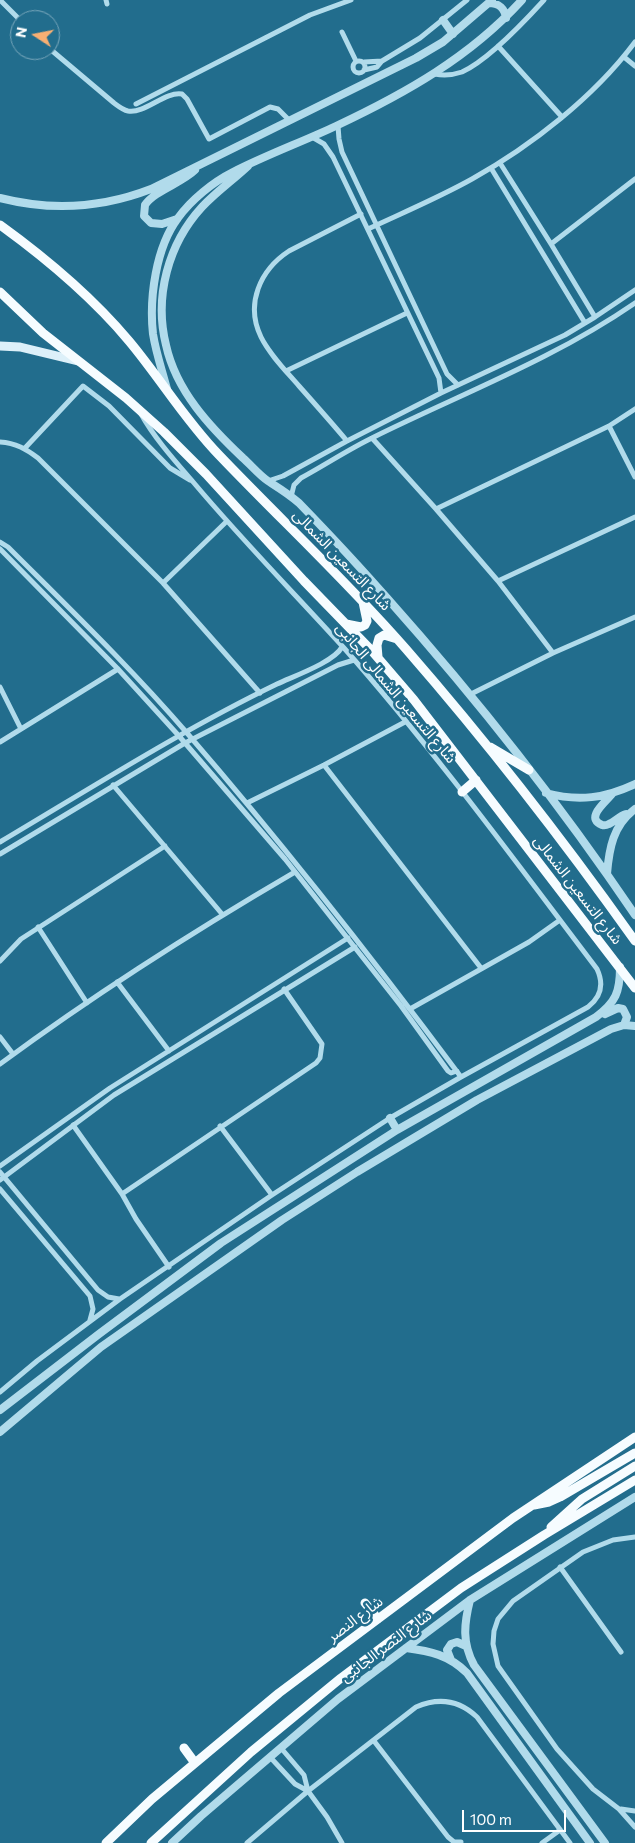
<!DOCTYPE html>
<html>
<head>
<meta charset="utf-8">
<style>
	body { margin:0 }
	#map { position:relative; width:635px; height:1843px; overflow:hidden; background:#226d8d; font-family:Commissioner,sans-serif }
	canvas { display:block }
	.north { position:absolute; left:10px; top:10px; width:50px; height:50px; box-sizing:border-box; background:#226d8d; border:1px solid #7aa7bb; border-radius:50%; rotate:281deg; font-size:14px; font-weight:700; line-height:20px; text-align:center; color:#fff }
	.north::after { content:''; display:block; margin:auto; width:18px; height:22px; background:#f7af73; clip-path:polygon(50% 0,100% 100%,50% 72%,0 100%) }
	.scale { position:absolute; left:462px; top:1810px; width:104px; height:22px; box-sizing:border-box; border:2px solid #fff; border-top:0; padding-left:6px; font-size:15px; line-height:18px; white-space:nowrap; color:#fff; -webkit-text-stroke:4px #226d8d; paint-order:stroke }
</style>
</head>
<body>
<div id="map">
<canvas width="635" height="1843"></canvas>
<div class="north">N</div>
<div class="scale">100 m</div>
</div>
<script>
const ctx = document.querySelector('canvas').getContext('2d');
ctx.lineJoin = 'round';
function trace(path, color, width, dash) { ctx.strokeStyle = color; ctx.lineWidth = width; ctx.lineCap = dash ? 'butt' : 'round'; ctx.setLineDash(dash || []); ctx.stroke(path); }
function write(font, color, halo, rows, align = 'center') {
  ctx.font = font + ' Commissioner,"Noto Sans Arabic",sans-serif'; ctx.lineWidth = 5; ctx.setLineDash([]); ctx.textBaseline = 'middle'; ctx.strokeStyle = halo; ctx.fillStyle = color; for (const [text, x, y, turn = 0] of rows) {
    ctx.save(); ctx.translate(x, y); ctx.rotate((+turn || 0) * Math.PI / 180); ctx.textAlign = isNaN(turn) ? turn : align; if (halo) ctx.strokeText(text, 0, 0); ctx.fillText(text, 0, 0); ctx.restore();
  }
}
trace(new Path2D(`
	M0,0L20,20
	M106,0L107,4
	M342,32L356,61
	M498,46L562,117
	M50,49L114,103C118,106 123,110 128,111C145,114 165,91 182,94L187,99L209,139L270,107L278,109L290,121
	M624,57L635,66
	M353 67a6 6 0 1 1 12 0a6 6 0 1 1-12 0Z
	M364,62L382,61
	M364,70L377,67L382,61L420,38L467,0
	M435,74C444,76 453,75 462,72C488,60 524,22 544,0
	M136,104L310,15L351,0
	M338,126L339,139L342,152L447,374L458,385
	M312,137L324,144L333,157L439,378L441,393
	M500,163L551,244L595,317
	M491,168L585,323
	M368,229C402,213 438,198 472,179C531,146 594,97 635,42
	M551,244L635,179
	M286,371L407,313
	M609,426L635,477
	M372,438L436,509L498,581L553,653
	M347,441C331,422 315,404 299,386C286,371 270,355 261,337C245,304 260,270 289,251L361,214
	M0,442C16,443 26,449 38,458L163,583L260,693
	M25,448L83,386L109,406L170,468L190,480
	M268,481L283,476L347,441L441,393L565,335L595,317L635,290
	M291,497L294,485L301,478C325,465 349,449 374,437C461,394 554,359 635,303
	M436,509L609,426L635,409
	M0,542L8,547C69,608 131,668 187,733C283,844 373,959 461,1077
	M0,549L118,669L179,736L285,859L401,1006L448,1071L451,1073L457,1071
	M498,581L635,517
	M163,583L226,522
	M0,687L21,729
	M469,695L553,653L635,617
	M0,742L118,669
	M324,765L481,968
	M113,785L222,914
	M247,803L324,765L405,722
	M0,842C91,788 182,730 277,684C294,676 334,662 342,647
	M0,854L185,743L338,665L354,660
	M38,927L87,1003
	M0,961L21,939L165,846
	M117,982L169,1051
	M410,1009L529,942L560,920
	M0,1037L13,1054
	M0,1064C95,994 194,931 295,872
	M73,1125L122,1194L136,1219L169,1267
	M220,1126L272,1195
	M0,1166L110,1088L348,938
	M0,1172L98,1290L108,1297L119,1299
	M0,1180L114,1095L355,947
	M0,1189L90,1296L93,1309L90,1320
	M122,1194L316,1063L320,1058L322,1044L284,989
	M0,1392L37,1361L120,1299L272,1195L390,1118L461,1077L588,1007C601,997 604,984 597,969C515,861 434,750 344,648C294,593 242,540 194,483C175,461 155,439 141,414
	M635,1537L613,1540L583,1552L513,1601L498,1619L494,1631L493,1644L498,1666L557,1749L593,1789L619,1809L635,1827
	M560,1567L621,1652
	M374,1741L448,1837L454,1842H461
	M281,1748L304,1775L308,1791L327,1817L342,1843
	M270,1757L295,1784L308,1791
	M621,1809L635,1811
	M247,1843L308,1791L416,1707C439,1697 459,1700 477,1717L570,1843
	M542,1843L560,1830`), '#b1dbeb', 5);
trace(new Path2D(`
	M489,3C499,3 505,9 506,18
	M443,20L453,34
	M248,166C233,180 216,192 202,207C168,244 154,297 166,345C176,391 210,427 243,458C251,465 259,475 268,481C279,488 289,494 299,503C329,534 359,566 387,598C476,698 560,804 635,915
	M0,198C51,211 102,208 151,189L416,58L443,42L492,0
	M177,219L162,224L151,223L144,216L145,205C154,191 182,183 195,170
	M167,389C162,370 156,353 153,334C149,298 156,247 178,218C191,200 213,182 233,172C266,155 302,142 336,126C406,93 470,57 522,0
	M546,793C579,802 605,798 635,784
	M612,794C607,801 584,818 602,825C605,826 607,825 609,824C616,821 619,816 626,814
	M607,874C609,849 613,825 635,809
	M605,1014L618,1008L623,1009L627,1017L624,1025
	M390,1118L397,1130
	M0,1410L99,1334L221,1243L397,1130L596,1017C616,1002 620,992 620,967
	M0,1432L101,1347L282,1220L357,1172L477,1100L611,1029L624,1025L635,1026
	M470,1600C464,1624 462,1643 474,1665L605,1843
	M406,1648C430,1651 449,1655 467,1673L590,1843
	M451,1660L447,1650L451,1644L457,1642L466,1646
	M172,1843L201,1816L338,1699L470,1600L635,1497`), '#b1dbeb', 8);
trace(new Path2D(`
	M0,346L20,347L78,361`), '#ddf0f9', 9);
trace(new Path2D(`
	M0,225C47,259 92,297 129,341C160,378 185,420 219,455C281,520 347,581 406,649C487,742 564,841 635,941
	M0,292L43,333L126,398L164,432L206,474L304,581L372,651L414,700L635,988
	M346,624L361,627L365,625L367,621L363,602
	M378,657L377,645L379,638L384,635L397,639
	M490,747L529,770
	M462,792L476,780
	M534,1505L549,1502L560,1497L635,1453
	M551,1527L582,1499L635,1466
	M365,1603L378,1619
	M184,1748L195,1763
	M106,1843L152,1799L279,1693L513,1518L635,1437
	M151,1843L251,1752L341,1678L461,1588L544,1535L635,1480`), '#f6fcff', 9);
write('15px', '#fff', '#226d8d', [
	["شارع التسعين الشمالى",342,560,46],
	["شارع التسعين الشمالى الجانبى",396,693,50],
	["شارع التسعين الشمالى",578,890,52],
	["شارع النصر",355,1619,-37],
	["شارع النصر الجانبى",386,1646,-37]
]);
</script>
</body>
</html>
